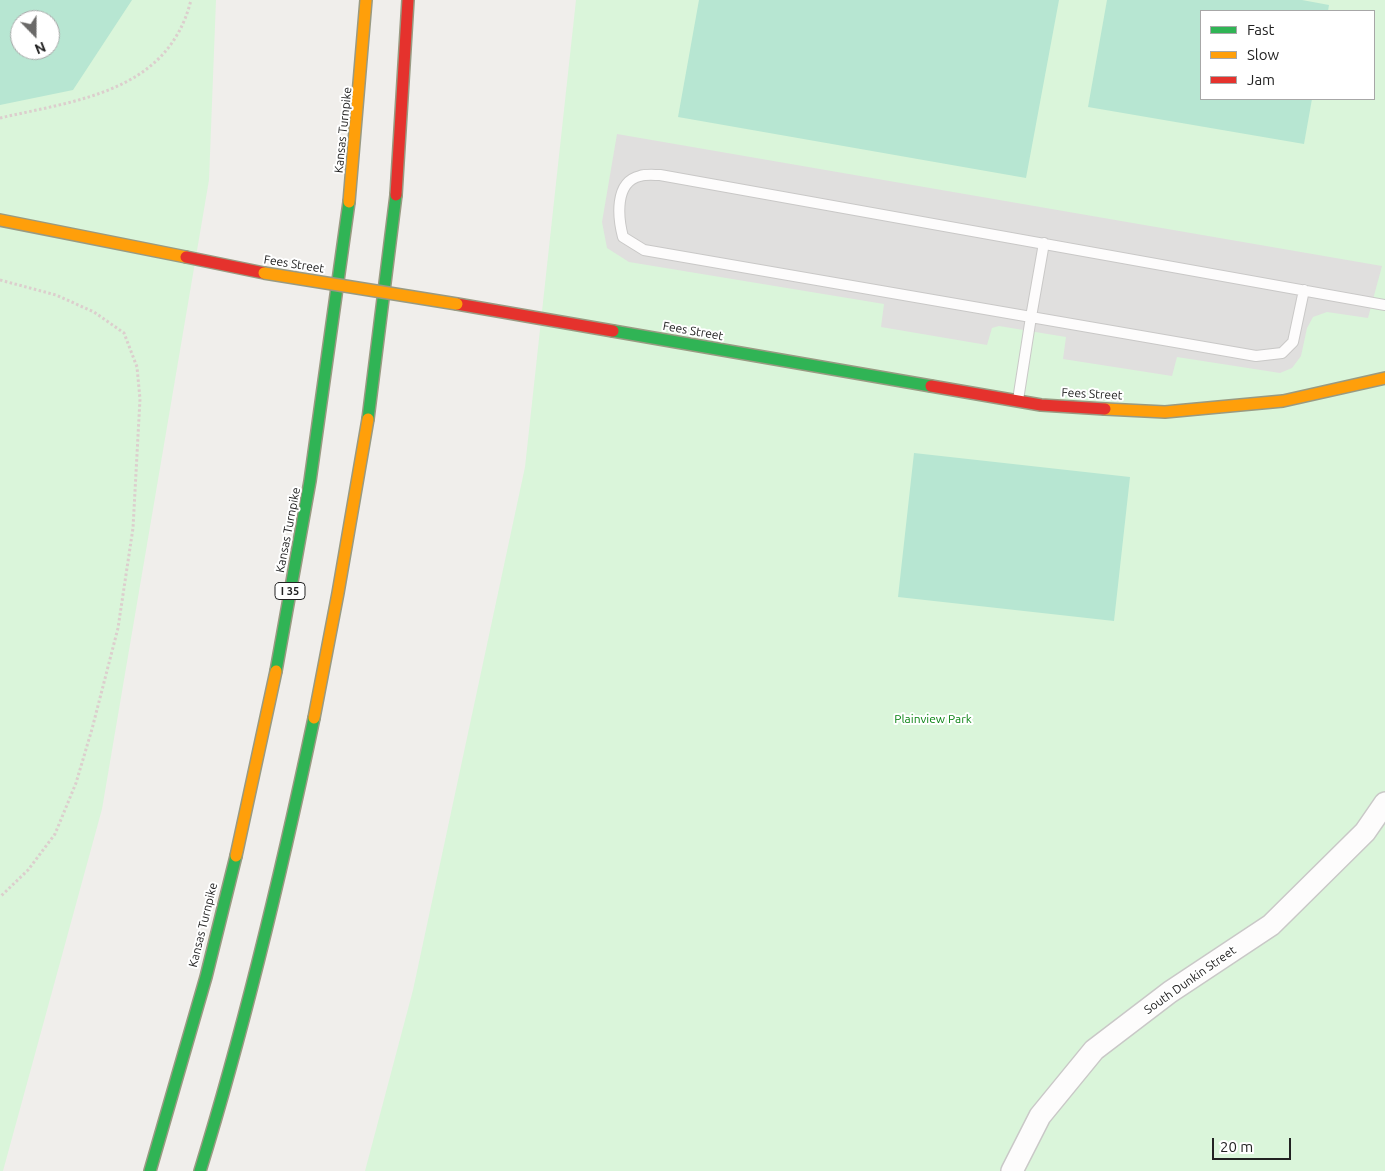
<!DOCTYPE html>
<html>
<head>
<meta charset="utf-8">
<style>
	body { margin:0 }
	#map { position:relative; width:1385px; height:1171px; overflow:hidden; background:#f0eeeb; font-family:Ubuntu,sans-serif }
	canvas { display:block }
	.legend { position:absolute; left:1200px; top:10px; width:175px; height:90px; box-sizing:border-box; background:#fff; border:1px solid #a7a7a7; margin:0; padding:6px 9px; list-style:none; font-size:15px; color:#222 }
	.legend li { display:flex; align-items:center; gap:10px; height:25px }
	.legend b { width:25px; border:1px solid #a7a7a7 }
	.north { position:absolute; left:10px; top:10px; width:50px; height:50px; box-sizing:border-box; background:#fff; border:1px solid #a7a7a7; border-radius:50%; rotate:158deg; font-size:14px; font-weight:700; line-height:20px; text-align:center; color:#222 }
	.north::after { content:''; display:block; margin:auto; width:18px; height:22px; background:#6a6968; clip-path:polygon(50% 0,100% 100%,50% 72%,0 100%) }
	.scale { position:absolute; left:1212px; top:1138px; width:79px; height:22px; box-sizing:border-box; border:2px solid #222; border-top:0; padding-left:6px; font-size:15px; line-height:18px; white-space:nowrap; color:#222; -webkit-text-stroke:4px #fff; paint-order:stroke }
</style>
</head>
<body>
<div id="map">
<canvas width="1385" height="1171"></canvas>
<ul class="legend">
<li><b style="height:6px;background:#30b455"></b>Fast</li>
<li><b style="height:6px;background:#ff9f0a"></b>Slow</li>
<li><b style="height:6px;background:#e5322d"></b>Jam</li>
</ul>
<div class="north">N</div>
<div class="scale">20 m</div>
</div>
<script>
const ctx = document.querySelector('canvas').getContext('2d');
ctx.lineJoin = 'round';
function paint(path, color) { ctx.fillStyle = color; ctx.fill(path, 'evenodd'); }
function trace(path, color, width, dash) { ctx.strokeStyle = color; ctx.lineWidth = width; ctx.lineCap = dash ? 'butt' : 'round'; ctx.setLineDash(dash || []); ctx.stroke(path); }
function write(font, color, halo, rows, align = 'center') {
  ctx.font = font + ' Ubuntu,sans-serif'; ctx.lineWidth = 4; ctx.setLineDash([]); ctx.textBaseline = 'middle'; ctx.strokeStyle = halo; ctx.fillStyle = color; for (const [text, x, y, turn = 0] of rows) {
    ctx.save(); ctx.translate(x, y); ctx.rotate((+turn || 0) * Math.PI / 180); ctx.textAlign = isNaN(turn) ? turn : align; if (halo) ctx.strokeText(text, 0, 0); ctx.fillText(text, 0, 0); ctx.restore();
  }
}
paint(new Path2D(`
	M0,0H216L209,180L102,809L3,1171H0ZM20,20H50V50H20Z
	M576,0H1385V1171H365L413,990L525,467ZM1201,11H1374V99H1201Z`), '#daf5da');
paint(new Path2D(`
	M0,0H132L73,90L0,105ZM20,20H50V50H20Z
	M699,0H1059L1026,178L678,117Z
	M1107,0H1302L1329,5L1328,11H1201V99H1312L1304,144L1088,107Z
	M914,453L1130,477L1114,621L898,597Z`), '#b7e6d2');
paint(new Path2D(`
	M617,134L1382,266L1368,318L1327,312L1313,317L1307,328L1301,356L1292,368L1280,373L1177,357L1172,376L1063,359L1066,337L999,326L992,328L987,345L881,327L884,304L629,262L607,248L602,222Z`), '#e0dfde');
const lane = new Path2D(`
	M1044,243L1031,317L1256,356L1282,353L1293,342L1304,290
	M1018,400L1031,317L644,250L623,237C618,218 614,182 640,176C646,174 654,175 660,175L1385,305`);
const street = new Path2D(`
	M1012,1171L1040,1116L1094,1050L1170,992L1271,925L1365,832L1385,803`);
const fast = new Path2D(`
	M613,331L931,386
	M368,419L396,195
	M276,671L310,481L349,202
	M150,1171L206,977L236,856
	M200,1171C246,1022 282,870 314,718`);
const slow = new Path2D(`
	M349,202L366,0
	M0,220L186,257
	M1105,409L1165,412L1283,401L1385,378
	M314,718L338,593L368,419
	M236,856L276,671`);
const jam = new Path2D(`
	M396,195L408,0
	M186,257L264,273
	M457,304L613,331
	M931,386L1041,405L1105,409`);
trace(lane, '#c9c8c7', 12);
trace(street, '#c9c8c7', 24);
trace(fast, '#999a82', 14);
trace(slow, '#999a82', 14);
trace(jam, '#999a82', 14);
trace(new Path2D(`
	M0,118C78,100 168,92 191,0
	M0,280L56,295L94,312L124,333L137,367L140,399L133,528L118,628L92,729L76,783L55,834L28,870L0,897`), '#dccecd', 3, [2.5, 2.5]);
trace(lane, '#fdfcfc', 10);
trace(street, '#fdfcfc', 21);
trace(fast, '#30b455', 11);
trace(slow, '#ff9f0a', 11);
trace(jam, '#e5322d', 11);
const slowBridge = new Path2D(`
	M264,273L457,304`);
trace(slowBridge, '#999a82', 14, []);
trace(slowBridge, '#ff9f0a', 11);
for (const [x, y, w] of [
	[290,591,30]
]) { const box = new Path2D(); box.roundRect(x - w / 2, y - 8.5, w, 17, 4); ctx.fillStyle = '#fff'; ctx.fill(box); trace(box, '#222', 1); }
write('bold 11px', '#222', null, [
	["I 35",290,591]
]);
write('12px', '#222', '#fff', [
	["Kansas Turnpike",343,130,-84],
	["Fees Street",294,264,9],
	["Fees Street",693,331,10],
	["Fees Street",1092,394,3],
	["Kansas Turnpike",288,530,-79],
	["Kansas Turnpike",203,925,-76],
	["South Dunkin Street",1190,980,-35]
]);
write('12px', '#0c8416', '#fff', [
	["Plainview Park",933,719]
]);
</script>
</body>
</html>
